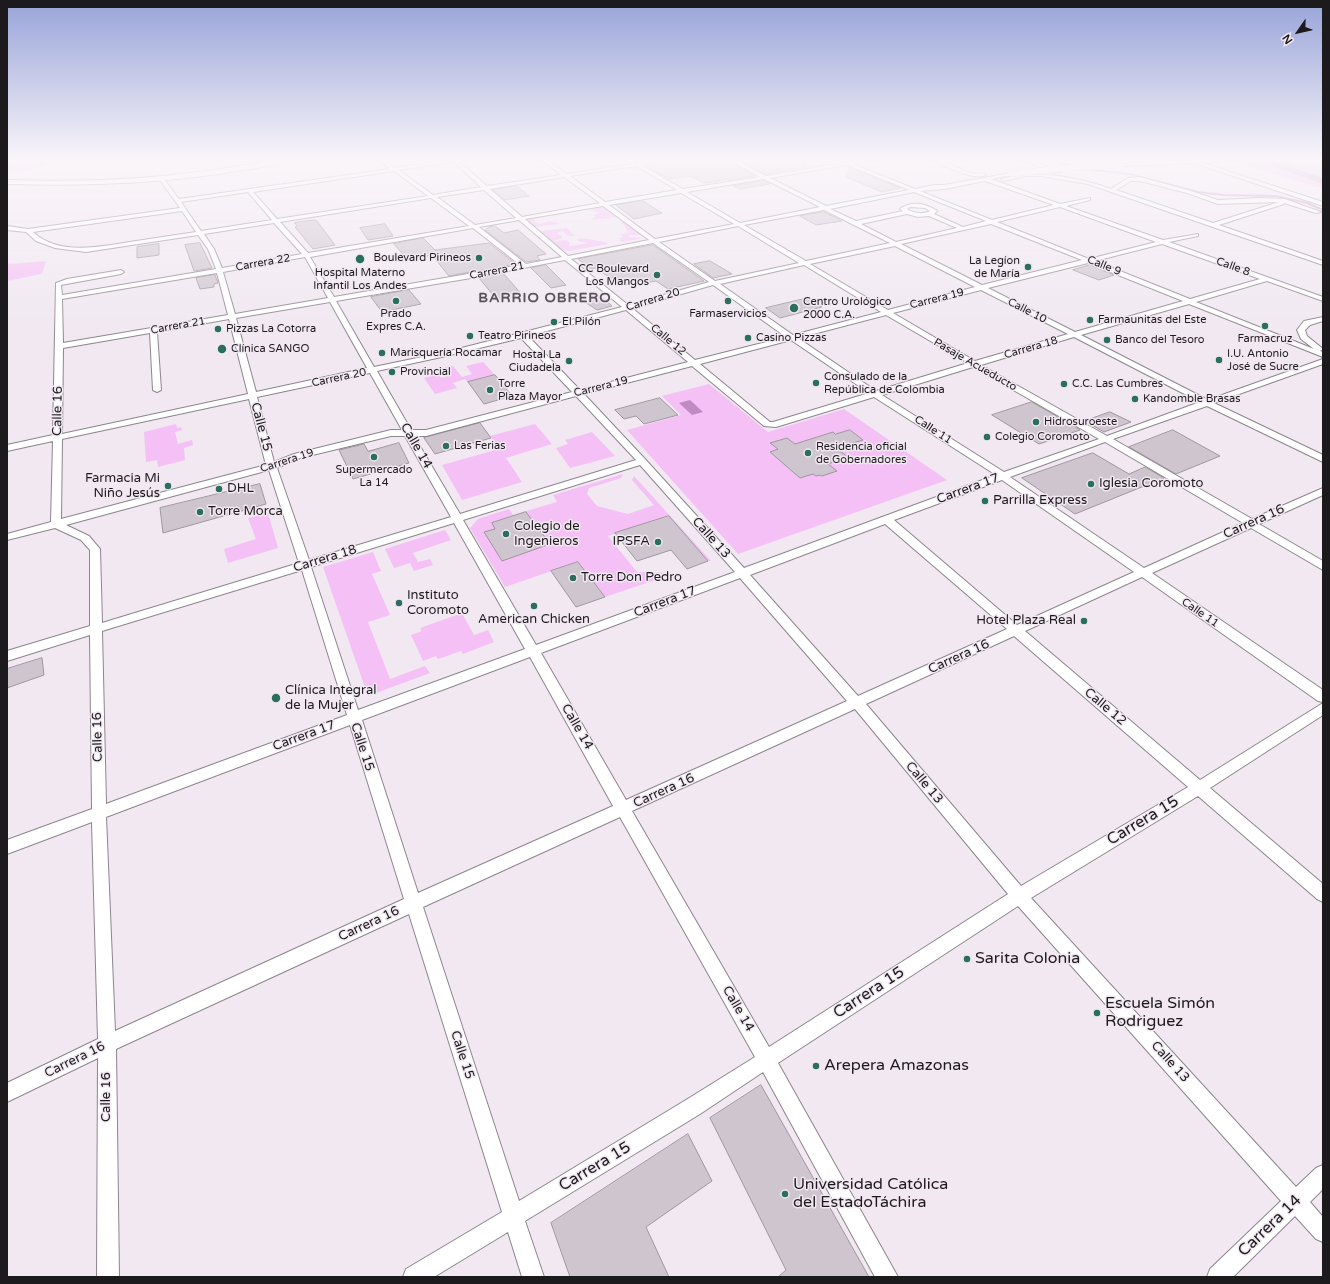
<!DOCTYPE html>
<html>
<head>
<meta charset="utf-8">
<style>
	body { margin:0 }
	#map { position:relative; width:1330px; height:1284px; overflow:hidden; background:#f1e8f1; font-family:"Varela Round",sans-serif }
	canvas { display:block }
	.frame { position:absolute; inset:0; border:8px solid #1d1a1d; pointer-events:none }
	.north { position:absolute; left:1278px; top:12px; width:40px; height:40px; -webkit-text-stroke:3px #f1e8f1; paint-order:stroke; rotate:236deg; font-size:11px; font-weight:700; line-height:16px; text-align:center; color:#1d1a1d }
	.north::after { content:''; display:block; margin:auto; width:14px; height:18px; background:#1d1a1d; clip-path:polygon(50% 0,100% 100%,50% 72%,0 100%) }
</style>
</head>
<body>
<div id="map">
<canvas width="1330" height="1284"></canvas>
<div class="frame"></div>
<div class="north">N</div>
</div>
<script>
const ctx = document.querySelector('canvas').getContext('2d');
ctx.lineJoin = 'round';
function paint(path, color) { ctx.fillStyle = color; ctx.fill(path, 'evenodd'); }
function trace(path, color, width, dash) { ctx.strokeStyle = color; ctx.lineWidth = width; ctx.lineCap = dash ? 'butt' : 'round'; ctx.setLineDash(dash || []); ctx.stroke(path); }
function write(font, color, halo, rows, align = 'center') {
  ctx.font = font + ' "Varela Round",sans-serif'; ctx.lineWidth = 3; ctx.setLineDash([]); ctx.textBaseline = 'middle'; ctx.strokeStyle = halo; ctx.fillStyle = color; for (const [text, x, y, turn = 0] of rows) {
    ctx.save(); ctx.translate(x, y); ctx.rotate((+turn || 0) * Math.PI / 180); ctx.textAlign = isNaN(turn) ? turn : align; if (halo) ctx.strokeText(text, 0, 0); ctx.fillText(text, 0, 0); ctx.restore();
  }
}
paint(new Path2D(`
	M7,161H53C43,167 18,175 7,169V165L13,162Z
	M1307,161L1323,166V189L1238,163Z
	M602,206L619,217L593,220L591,219L596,217L594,215L598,213L589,209L571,212Z
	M557,213L560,215H552L535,219V222L540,224L550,221L559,223V224L534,227L524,220Z
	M622,222H628L643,235H631L628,237L643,238L624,242L620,241V238L623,237L620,234L628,233L624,225L620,223Z
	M567,228L575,236H568L563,231L557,233L562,236V238L554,241L566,240L570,243L569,246C573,247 583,243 589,243L578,241L577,239C588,237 596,241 606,242L608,244L569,251L562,250L553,244L554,241L551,242L538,231Z
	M46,261L42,274L7,281V263L10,264Z
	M483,362L495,375L468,382L465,379L453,383L457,388L435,394L424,378L438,374L441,378L448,376L442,368L453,366L462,377L472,374L466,366Z
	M709,384L768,432L844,409L947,480L738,554L627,430L681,415L662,396Z
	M176,424L177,428L181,427L182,430L175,432L178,444L192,440L193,445L184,448L185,460L158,467L157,460L146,462L144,432Z
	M535,424L552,444L506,458L522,482L462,500L442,465L499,449L490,436Z
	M592,432L615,456L570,468L556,448L568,444L565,440Z
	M623,474L621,478L589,488L587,494L597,506L628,514L654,505L632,480L634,476L711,561H708L668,516L608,536L637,572L676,573L605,597L578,562L505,587L470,528L478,519L509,509L513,515L557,502L553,495Z
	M268,513L278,548L228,563L224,549L256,539L248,518Z
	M445,530L451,540L413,553L418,562L430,559L433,565L414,571L410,563L394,568L385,549Z
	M373,552L381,571L372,574L390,615L368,622L390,679L425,666L430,673L368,696L323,567Z
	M462,613L474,635L488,630L494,642L463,654L461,651L438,659L436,656L423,661L411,635L422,631L420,628Z`), '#f4c0f5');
paint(new Path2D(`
	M690,400L703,412L692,415L679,403Z`), '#c08bc2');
trace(new Path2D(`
	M1052,160L1075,167
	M1083,169L1129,174L1198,192L1224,195L1276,196L1307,203L1323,210`), '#c08bc2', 2);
paint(new Path2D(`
	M1256,160H1272L1323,178V184Z`), '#c08bc2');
const building = new Path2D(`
	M728,160L755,176L704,183L691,176L669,179L645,166L679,161Z
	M740,160H806L807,167L765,174Z
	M850,168L900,188L882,192L846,177Z
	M764,181L770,184L740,189L733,186Z
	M517,186L529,196L505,200L493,190Z
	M643,201L662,213L634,219L616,205Z
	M824,212L842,221L816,225L800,216Z
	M314,220L317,221L335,245L313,249L295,227L297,226L295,223Z
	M385,224L393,236L368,240L360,228Z
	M495,226L504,233L518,230L546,254L537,256L540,260L526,262L485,230L489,227Z
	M423,238L435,250L489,243L516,264L449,276L432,255L408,260L394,244Z
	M200,243L212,268L194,271L185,245Z
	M159,244V255L137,258V247Z
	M653,245L704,281L668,289L656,281L630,286L617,277L610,278L596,268L591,269L578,259Z
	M710,261L732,274L713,278L694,264Z
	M546,265L566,285L551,288L531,268Z
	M1090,265L1114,275L1099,280L1073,270Z
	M503,273L523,296L498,301L479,278Z
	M215,275L218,283L214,284V287L200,289L196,278Z
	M409,290L421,304L382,312L371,297Z
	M602,297L612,306L597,310L585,302Z
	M808,298L822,307L780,318L766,308Z
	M495,375L512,396L484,404L468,382Z
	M660,398L678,415L644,424L636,416L624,419L615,410Z
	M1032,402L1072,425L1080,430L1039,444L992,415Z
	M1110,412L1131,422L1104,432L1085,421Z
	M480,423L491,438L435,454L424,438Z
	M850,430L863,440L846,445L850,448L840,451L848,457L828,464L837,471L822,476L820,475L816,476L813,474L800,478L770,452L778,449L770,443L787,438L795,444L833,432L835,434Z
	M1173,430L1220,456L1176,474L1129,447Z
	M399,443L409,463L353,479L339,450L364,444L368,451Z
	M1093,453L1129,474L1145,467L1164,478L1075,514L1022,478Z
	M260,484L266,504L163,533L160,508Z
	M526,512L550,544L502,561L484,532L495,529L492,523Z
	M669,516L708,561L687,569L671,550L637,561L615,533Z
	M578,562L605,597L576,607L551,571Z
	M42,658L44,675L7,688V669Z
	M761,1085L869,1277H778L786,1270L710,1118Z
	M688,1134L712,1181L646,1227L669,1277H570L551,1223Z`);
paint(building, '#cec5ce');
trace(building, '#9f979f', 1);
const street = new Path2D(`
	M379,160H385L395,168L448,160H463L459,162L487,186L561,175L542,160H548L566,174L632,164L627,160H633L637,163L667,160L641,165L683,189L760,177L729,160H736L766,176L858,160H872L853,164L915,189L934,185H944L1011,173L1013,175L991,179L1060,204L1090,198V200L1066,206L1163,240L1198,234V236L1169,242L1323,297V301L1267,281L1196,302L1314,349L1301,339L1297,330L1304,321L1323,317V321L1310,325L1305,330L1307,336L1323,349L1320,351L1323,352V357L1189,304L1081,335L1208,400L1323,359V364L1214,403L1323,455V462L1207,406L1113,439L1252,519L1323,488V495L1259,524L1323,561V570L1251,528L1152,573L1323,690V702L1318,701L1142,577L1025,631L1200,780L1323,703V715L1210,788L1323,884V902L1317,899L1198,796L1031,898L1296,1187L1316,1168L1323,1165V1189L1310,1202L1323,1217V1242L1316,1239L1295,1216L1233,1277H1207L1210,1269L1281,1201L1018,906L778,1063L898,1277H875L763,1072L700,1114L525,1221L544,1277H522L508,1232L434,1277H403L406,1269L502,1212L409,914L116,1049L119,1277H97L98,1058L7,1102V1083L98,1039L92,822L7,854V840L92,809L90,635L7,661V651L90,626V550L81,540L55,528L7,540V534L51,522L53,441L7,451V445L53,435L56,283L67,279L121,270L124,272L121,274L61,285L62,295L216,269L208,249L198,235L86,252L55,248L36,241L26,232L7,230V226L28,229L180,208L160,180L163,178L179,199L390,169ZM454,162L481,187L433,195L399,170ZM847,165L909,190L826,206L770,178ZM636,166L677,190L605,202L570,176ZM394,171L428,196L277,219L253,192ZM564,177L600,203L522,217L490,189ZM764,179L820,207L740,223L687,192ZM985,181L1054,205L992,220L920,191L944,189ZM484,190L516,218L475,225L437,197ZM248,192L272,220L201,231L181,202ZM914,192L986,221L963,227L934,214L937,211L936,210C925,203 912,201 901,208L900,209L903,211L856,221L830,209ZM681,193L734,224L655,239L609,205ZM431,198L469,226L308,253L280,222ZM603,206L649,240L568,256L525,219ZM910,207L925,208L930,211C922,215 914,213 907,209ZM1060,207L1156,242L1089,259L997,222ZM824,210L890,243L806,261L744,225ZM182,211L196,232C176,235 156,238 136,241C103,246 60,257 33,232ZM907,214L918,217L929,216L957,228L896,242L861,224ZM519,220L562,257L526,264L479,227ZM274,223L302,254L222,268L214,249L204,234ZM991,224L1082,260L982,285L901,244ZM738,226L799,263L715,281L659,242ZM473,228L520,265L334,297L310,257ZM653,243L709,282L628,305L571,259ZM1162,244L1260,279L1190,299L1095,261ZM895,246L975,287L888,310L810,264ZM305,257L328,298L235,314L223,272ZM565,260L622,307L446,352L374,367L336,301L471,278ZM1088,263L1183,301L1075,332L988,288ZM804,265L881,312L793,335L720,284ZM217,273L228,315L63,343L62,299ZM713,285L786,337L695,360L632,308ZM981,290L1068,334L975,361L893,313ZM330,302L367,368L256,392L236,318ZM626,310L688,362L580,390L528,336ZM886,315L968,363L876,391L798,338ZM229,319L248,394L62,434L63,348L150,333L153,390L157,392L161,390L157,332ZM1074,337L1200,402L1107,436L981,365ZM521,338L572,392L426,430H411L377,371L446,356ZM791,340L869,393L773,422H770L700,364ZM692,366L764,426L776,427L874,397L996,475L744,568L645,459L584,394ZM973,367L1099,439L1004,472L882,395ZM370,373L402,430H391L294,454L274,462L257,397ZM576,396L636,460L460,514L414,436H426ZM249,399L266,465L61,519L62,439ZM391,436H405L451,517L309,560L277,468L300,458ZM1105,442L1243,523L1144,568L1010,477ZM640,465L735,572L536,645L463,520ZM269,470L299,563L102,623L100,549L89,536L66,525ZM1002,480L1134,572L1017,625L894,520ZM454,523L525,649L358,710L311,567ZM885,524L1007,629L858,696L750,575ZM302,570L347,715L106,804L102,631ZM740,578L847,701L626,800L541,653ZM1014,636L1188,787L1021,886L866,704ZM530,657L613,806L418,893L362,720ZM855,709L1008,894L769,1047L632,811ZM350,725L404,899L115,1031L106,817ZM620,817L755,1057L686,1100L519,1201L423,907Z
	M932,160C946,160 958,169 971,173C976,174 982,172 986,175C975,181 943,166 932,160Z
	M1023,160H1031L1060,172L1056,173Z
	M1187,160H1241L1203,163L1323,202V206L1194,163L1120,166L1118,165L1120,164Z
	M1025,174C1054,174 1084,179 1111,189L1128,178L1140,177L1191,191L1218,200L1259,198L1285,199L1321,212L1316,213L1284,203V204L1219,225L1323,261V265L1088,184L1041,176H1025L1004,181L1001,179ZM1131,181H1140L1187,193L1218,204L1279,202L1213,223L1116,190Z`);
const secondary = new Path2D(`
	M272,160H287C277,166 250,169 237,171C161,184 84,186 7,184V180C96,183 184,178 272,160Z`);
trace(street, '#8d858d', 2);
trace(secondary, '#8d858d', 2);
paint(street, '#fff');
paint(secondary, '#fff');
const streetBridge = new Path2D(`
	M1011,174L1052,169L1120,165`);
trace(streetBridge, '#8d858d', 6, []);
trace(streetBridge, '#fff', 5.5);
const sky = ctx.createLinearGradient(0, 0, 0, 340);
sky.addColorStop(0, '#98a4d9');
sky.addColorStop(0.47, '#f9f5f9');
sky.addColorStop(1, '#f9f5f900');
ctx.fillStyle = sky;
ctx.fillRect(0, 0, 1330, 340);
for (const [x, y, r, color] of [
	[479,258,4,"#2b6e5e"],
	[360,259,5,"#2b6e5e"],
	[1028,267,4,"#2b6e5e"],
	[657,275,4,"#2b6e5e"],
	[396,301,4,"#2b6e5e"],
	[728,301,4,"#2b6e5e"],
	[794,308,5,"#2b6e5e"],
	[1090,320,4,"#2b6e5e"],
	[554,322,4,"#2b6e5e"],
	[1265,326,4,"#2b6e5e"],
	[218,329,4,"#2b6e5e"],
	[470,336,4,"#2b6e5e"],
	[748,338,4,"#2b6e5e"],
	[1107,340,4,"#2b6e5e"],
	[222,349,5,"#2b6e5e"],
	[382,353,4,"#2b6e5e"],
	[1219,360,4,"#2b6e5e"],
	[569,361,4,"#2b6e5e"],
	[392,372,4,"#2b6e5e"],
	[816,383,4,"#2b6e5e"],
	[1064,384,4,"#2b6e5e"],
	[490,390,4,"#2b6e5e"],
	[1135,399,4,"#2b6e5e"],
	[1036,422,4,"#2b6e5e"],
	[987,437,4,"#2b6e5e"],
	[446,446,4,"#2b6e5e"],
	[808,453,4,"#2b6e5e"],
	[374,457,4,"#2b6e5e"],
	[1091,484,4,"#2b6e5e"],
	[168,486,4,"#2b6e5e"],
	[219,489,4,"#2b6e5e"],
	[985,501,4,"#2b6e5e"],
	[200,512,4,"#2b6e5e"],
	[506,534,4,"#2b6e5e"],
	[658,542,4,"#2b6e5e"],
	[573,578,4,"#2b6e5e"],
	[399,603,4,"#2b6e5e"],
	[534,606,4,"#2b6e5e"],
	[1084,621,4,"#2b6e5e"],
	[276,698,5,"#2b6e5e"],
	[967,959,4,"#2b6e5e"],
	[1097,1013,4,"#2b6e5e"],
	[816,1066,4,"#2b6e5e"],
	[785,1194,4,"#2b6e5e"]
]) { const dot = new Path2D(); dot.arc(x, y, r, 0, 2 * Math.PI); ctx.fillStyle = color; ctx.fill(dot); trace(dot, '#f1e8f1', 1.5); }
write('11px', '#1d1a1d', '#f1e8f1', [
	["Boulevard Pirineos",471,258,"right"],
	["La Legíon",1020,261,"right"],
	["de María",1020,274,"right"],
	["CC Boulevard",649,269,"right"],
	["Los Mangos",649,282,"right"],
	["Hospital Materno",360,273,"center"],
	["Infantil Los Andes",360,286,"center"],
	["Centro Urológico",803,302],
	["2000 C.A.",803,315],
	["Prado",396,314,"center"],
	["Expres C.A.",396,327,"center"],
	["Farmaservicios",728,314,"center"],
	["Farmaunitas del Este",1098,320],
	["El Pilón",562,322],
	["Pizzas La Cotorra",226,329],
	["Teatro Pirineos",478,336],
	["Casino Pizzas",756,338],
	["Farmacruz",1265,339,"center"],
	["Banco del Tesoro",1115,340],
	["Clínica SANGO",231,349],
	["Marisquería Rocamar",390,353],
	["I.U. Antonio",1227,354],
	["José de Sucre",1227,367],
	["Hostal La",561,355,"right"],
	["Ciudadela",561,368,"right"],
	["Provincial",400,372],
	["Consulado de la",824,377],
	["República de Colombia",824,390],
	["Torre",498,384],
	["Plaza Mayor",498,397],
	["C.C. Las Cumbres",1072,384],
	["Kandomble Brasas",1143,399],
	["Hidrosuroeste",1044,422],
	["Colegio Coromoto",995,437],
	["Las Ferias",454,446],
	["Residencia oficial",816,447],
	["de Gobernadores",816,460],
	["Supermercado",374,470,"center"],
	["La 14",374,483,"center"]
], 'left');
write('11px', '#1d1a1d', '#f1e8f1', [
	["Carrera 22",263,263,-10],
	["Calle 9",1104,266,22],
	["Calle 8",1233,267,20],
	["Carrera 21",497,271,-11],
	["Carrera 19",937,299,-14],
	["Carrera 20",653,300,-17],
	["Calle 10",1027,311,27],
	["Carrera 21",178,326,-10],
	["Calle 12",668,340,40],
	["Carrera 18",1031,348,-16],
	["Pasaje Acueducto",975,365,30],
	["Carrera 20",339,378,-12],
	["Carrera 19",601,387,-14],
	["Calle 11",933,430,33],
	["Carrera 19",287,461,-18],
	["Calle 11",1200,613,35]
]);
write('13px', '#1d1a1d', '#f1e8f1', [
	["Calle 16",58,411,-89],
	["Calle 15",261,427,75],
	["Calle 14",416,446,60],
	["Carrera 17",968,489,-20],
	["Carrera 16",1254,522,-24],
	["Calle 13",711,538,48],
	["Carrera 18",325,559,-17],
	["Carrera 17",665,602,-21],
	["Carrera 16",959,657,-24],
	["Calle 12",1105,707,40],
	["Calle 14",577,727,60],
	["Carrera 17",304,736,-20],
	["Calle 16",98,737,-91],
	["Calle 15",362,747,72],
	["Calle 13",924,783,50],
	["Carrera 16",664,791,-24],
	["Carrera 16",369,924,-25],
	["Calle 14",738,1009,60],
	["Calle 15",462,1055,72],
	["Carrera 16",75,1060,-26],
	["Calle 13",1170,1062,48],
	["Calle 16",107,1097,-90]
]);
write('13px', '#1d1a1d', '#f1e8f1', [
	["Farmacia Mi",160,479,"right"],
	["Niño Jesús",160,494,"right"],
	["Iglesia Coromoto",1099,484],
	["DHL",227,489],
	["Parrilla Express",993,501],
	["Torre Morca",208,512],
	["Colegio de",514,527],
	["Ingenieros",514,542],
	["IPSFA",650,542,"right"],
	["Torre Don Pedro",581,578],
	["Instituto",407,596],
	["Coromoto",407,611],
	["American Chicken",534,620,"center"],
	["Hotel Plaza Real",1076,621,"right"],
	["Clínica Integral",285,691],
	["de la Mujer",285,706]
], 'left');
ctx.letterSpacing = '1px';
write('bold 14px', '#5a525a', '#f1e8f1', [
	["BARRIO OBRERO",545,298]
]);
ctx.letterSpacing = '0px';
write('16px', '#1d1a1d', '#f1e8f1', [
	["Carrera 15",1143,821,-31],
	["Carrera 15",869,993,-33],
	["Carrera 15",595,1167,-31],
	["Carrera 14",1270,1226,-44]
]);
write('16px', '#1d1a1d', '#f1e8f1', [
	["Sarita Colonia",975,959],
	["Escuela Simón",1105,1004],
	["Rodriguez",1105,1022],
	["Arepera Amazonas",824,1066],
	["Universidad Católica",793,1185],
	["del EstadoTáchira",793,1203]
], 'left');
</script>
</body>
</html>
